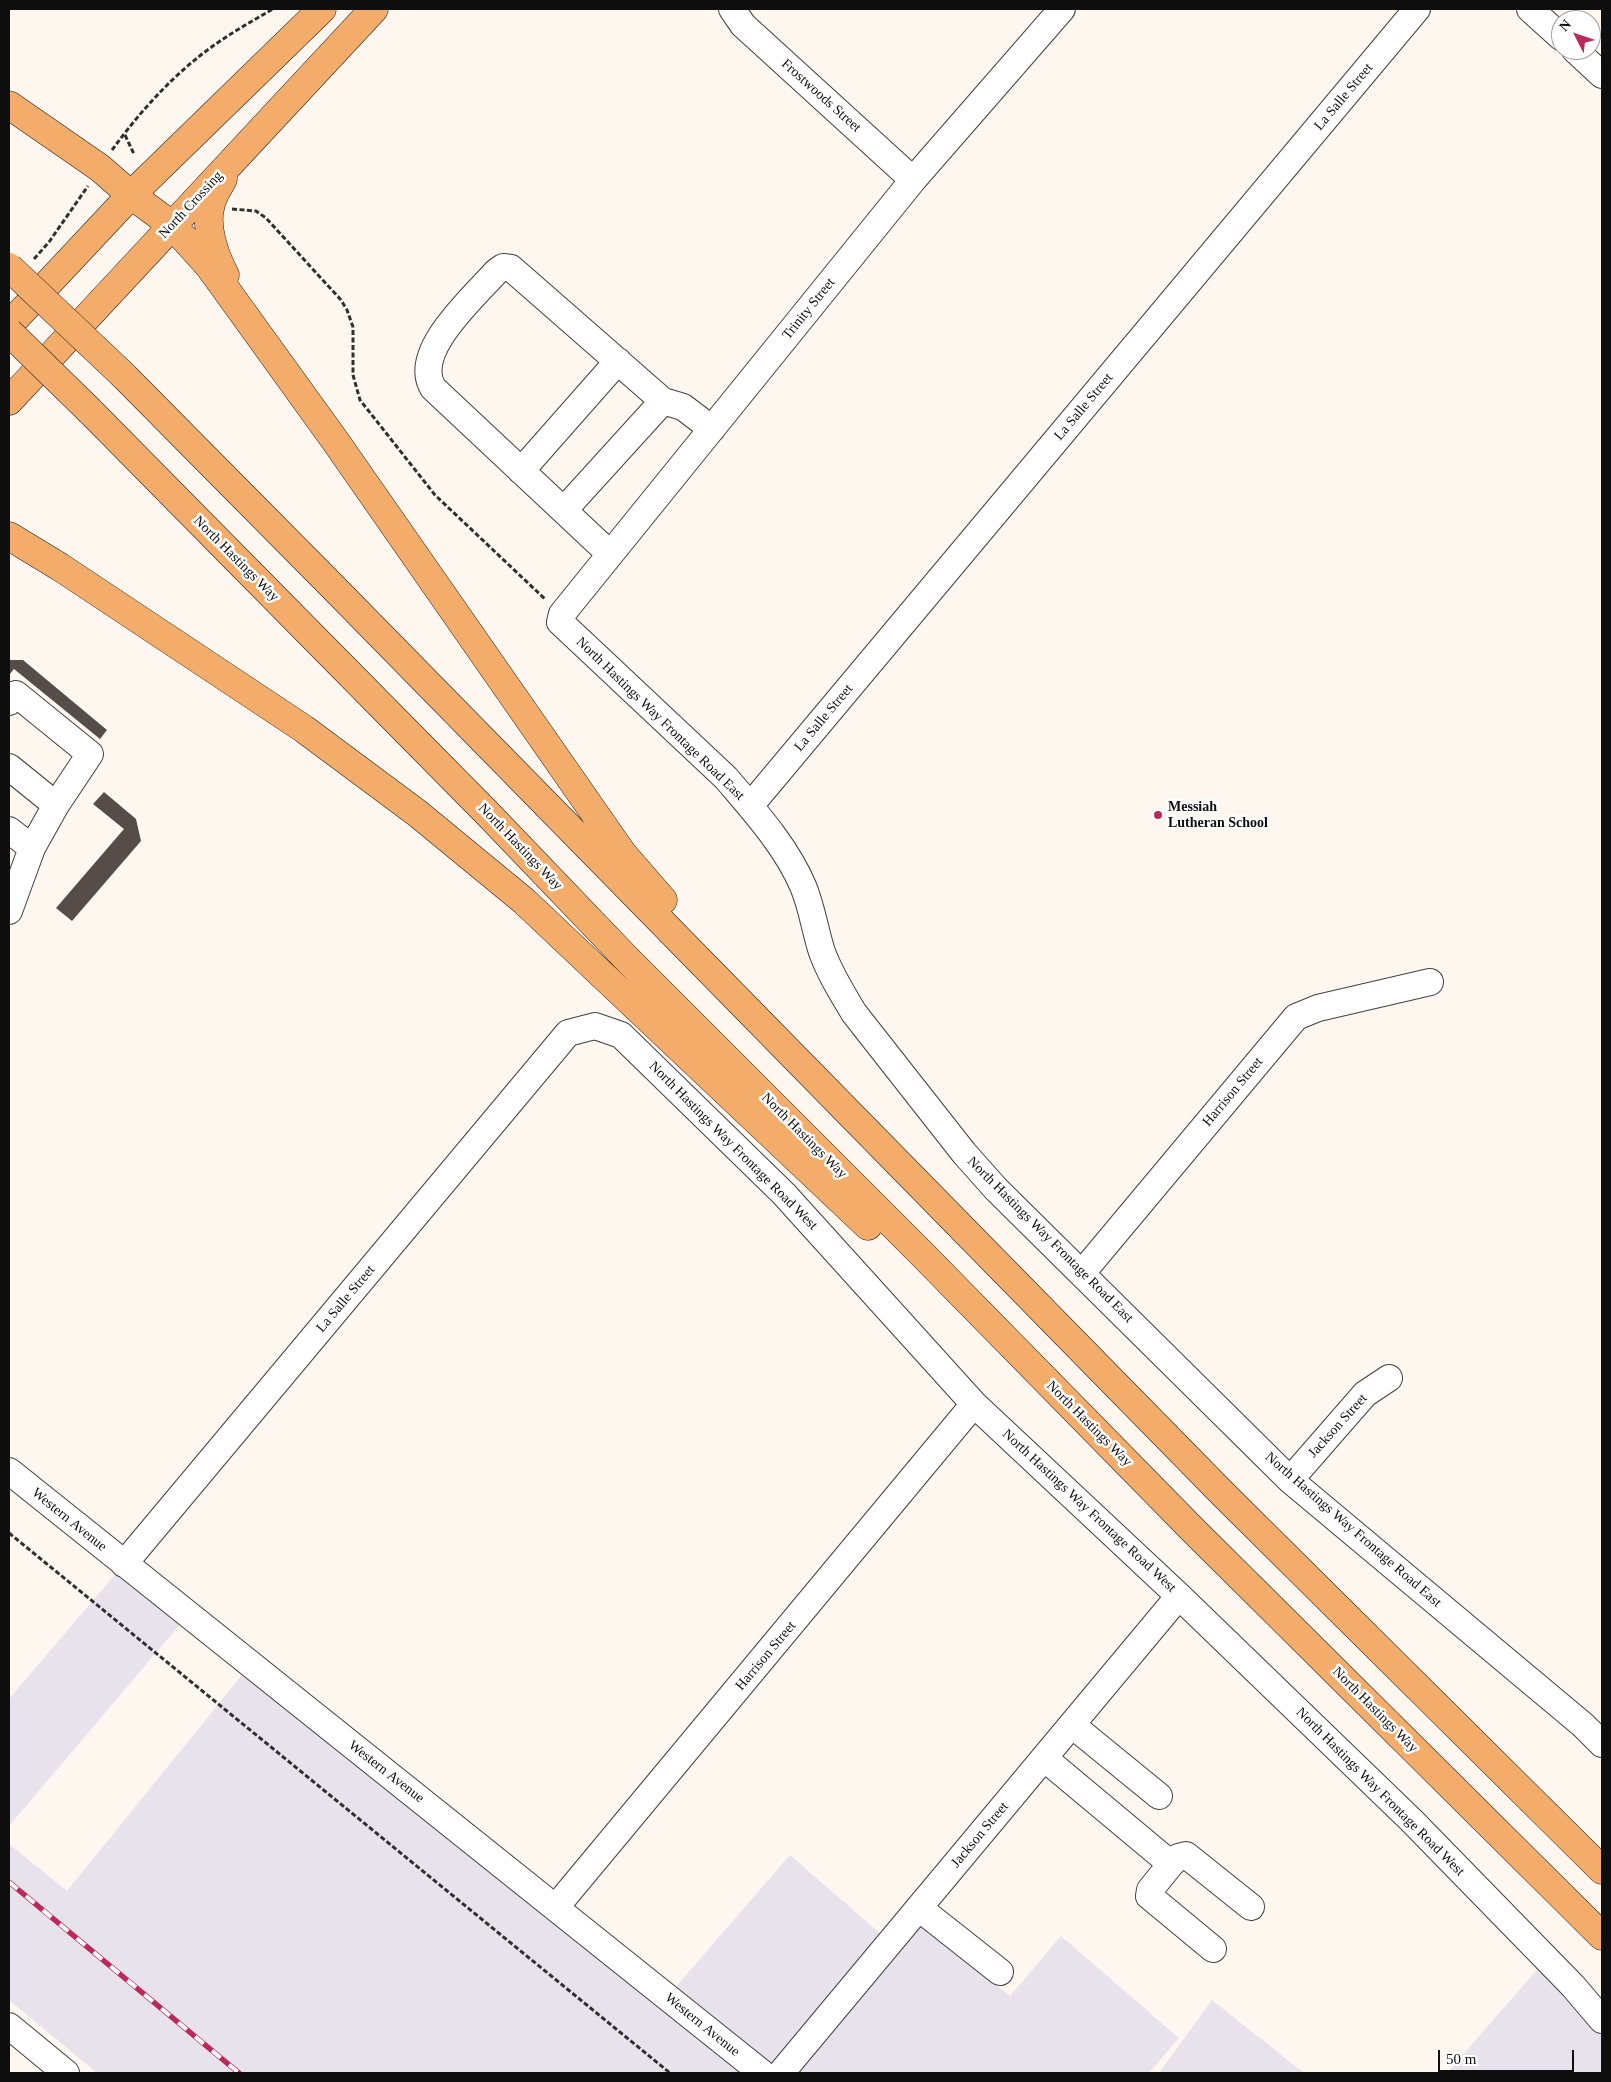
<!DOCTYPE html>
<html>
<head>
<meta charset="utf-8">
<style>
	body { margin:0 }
	#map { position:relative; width:1611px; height:2082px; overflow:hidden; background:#fef7ef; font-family:Georgia,serif }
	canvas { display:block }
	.frame { position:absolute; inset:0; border:10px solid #0e0e0e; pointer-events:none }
	.north { position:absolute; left:1551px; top:10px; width:50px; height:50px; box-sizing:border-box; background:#fff; border:1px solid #9f9f9f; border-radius:50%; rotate:311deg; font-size:14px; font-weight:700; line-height:20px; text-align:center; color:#0e0e0e }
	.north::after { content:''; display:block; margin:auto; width:18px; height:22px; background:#ba2a58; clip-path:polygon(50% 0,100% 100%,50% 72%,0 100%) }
	.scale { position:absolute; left:1438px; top:2050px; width:136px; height:22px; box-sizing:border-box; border:2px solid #0e0e0e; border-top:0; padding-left:6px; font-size:15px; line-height:18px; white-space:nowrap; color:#0e0e0e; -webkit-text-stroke:4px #fff; paint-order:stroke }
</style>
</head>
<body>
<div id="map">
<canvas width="1611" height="2082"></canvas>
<div class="frame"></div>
<div class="north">N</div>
<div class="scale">50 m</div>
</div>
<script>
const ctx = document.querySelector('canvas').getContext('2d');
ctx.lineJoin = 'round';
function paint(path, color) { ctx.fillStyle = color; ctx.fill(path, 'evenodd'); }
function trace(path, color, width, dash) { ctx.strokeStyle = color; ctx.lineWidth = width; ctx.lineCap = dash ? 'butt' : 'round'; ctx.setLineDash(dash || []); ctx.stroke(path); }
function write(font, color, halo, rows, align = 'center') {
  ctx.font = font + ' Georgia,serif'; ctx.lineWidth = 5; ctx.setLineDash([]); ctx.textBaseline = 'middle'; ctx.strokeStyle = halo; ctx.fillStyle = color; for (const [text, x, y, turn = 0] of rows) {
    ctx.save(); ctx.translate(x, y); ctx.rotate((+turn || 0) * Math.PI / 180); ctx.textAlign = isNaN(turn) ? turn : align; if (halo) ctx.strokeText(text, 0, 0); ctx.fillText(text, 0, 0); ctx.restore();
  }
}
paint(new Path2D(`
	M124,1564L188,1615L9,1826V1699Z
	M250,1665L667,1997L790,1855L890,1942L912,1916L1010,1996L1061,1936L1179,2038L1149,2073H97L9,2000V1844L67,1891Z
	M1541,1965L1602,2032V2073H1447Z
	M1212,2000L1304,2073H1159Z`), '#e8e2ec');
paint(new Path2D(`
	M9,660H23L107,730L100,739L14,669L9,675Z
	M104,792L136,819L141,841L72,921L56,908L124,829L93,804Z`), '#564c4a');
const minor = new Path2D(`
	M732,9L743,25L913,180
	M1062,9L913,180L562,614L560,622L726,778C754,811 786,846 803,886C812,907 815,931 822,952C830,974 842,993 854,1013L964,1153L996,1189L1290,1480L1583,1725L1602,1744
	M1530,9L1561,37
	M1575,50L1602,75
	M521,471L618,361
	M564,510L663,401
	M610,554L433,388C411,352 473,298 496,272L503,267L511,268L663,401L683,407L712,429
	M9,702L16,694L90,754L56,805L32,848L9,911
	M9,767L56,805
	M750,806L1417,9
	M9,830L32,848
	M1082,1273L1296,1017L1318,1008L1430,982
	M9,1471L762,2073
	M1290,1480L1365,1394L1389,1378
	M124,1564L568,1033L595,1026L621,1035L784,1194L974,1404L1179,1596L1412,1821L1573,1986L1602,2020
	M1072,1725L1159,1796
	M1044,1758L1171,1864L1178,1857L1186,1855L1251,1907
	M1171,1864L1150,1890L1149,1896L1213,1949
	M556,1907L974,1404
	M919,1908L1000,1972
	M9,2026L66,2073
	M781,2073L1179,1596`);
const major = new Path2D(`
	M9,105L100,168L131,195L172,225L209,266L336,442L623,854L663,900
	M223,179C219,187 213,195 211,204C204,226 215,256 225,275
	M9,325L131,195L322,9
	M123,375L334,588L1223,1494L1602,1870
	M9,401L374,9
	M90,411L489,815L626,958L920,1252L1191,1528L1602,1936
	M9,536L60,567L304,729L417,813L524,901L868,1226`);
trace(minor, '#414141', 28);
trace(major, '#1f1f1f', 29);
trace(new Path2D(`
	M125,135L134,154
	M112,150C136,117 165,84 196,59C220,39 247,24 273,9
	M232,209L256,211L266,218L341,300L347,310L353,327V375L360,400L435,495L546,600
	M34,259L49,242L88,186
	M9,1533L670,2073`), '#303030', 3, [5, 2.5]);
trace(minor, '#fff', 26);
trace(major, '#f4ac6a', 28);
const rail = new Path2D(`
	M9,1882L239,2073`);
trace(rail, '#ba2a58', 5.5);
trace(rail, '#fff', 4, [11]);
const majorBridge = new Path2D(`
	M9,267L123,375
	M9,332L90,411`);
trace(majorBridge, '#1f1f1f', 29, []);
trace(majorBridge, '#f4ac6a', 28);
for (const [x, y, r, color] of [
	[1158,815,5,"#ba2a58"]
]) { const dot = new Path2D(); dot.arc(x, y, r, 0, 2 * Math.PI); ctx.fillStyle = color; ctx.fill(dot); trace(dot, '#fff', 2); }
write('14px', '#0e0e0e', '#fff', [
	["Frostwoods Street",821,96,42],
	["La Salle Street",1344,97,-50],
	["North Crossing",191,205,-47],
	["Trinity Street",809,309,-51],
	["La Salle Street",1084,407,-50],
	["North Hastings Way",236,559,45],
	["La Salle Street",824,718,-50],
	["North Hastings Way Frontage Road East",660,719,44],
	["North Hastings Way",520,847,46],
	["Harrison Street",1233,1092,-50],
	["North Hastings Way",804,1136,45],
	["North Hastings Way Frontage Road West",733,1146,45],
	["North Hastings Way Frontage Road East",1050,1240,45],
	["La Salle Street",346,1299,-50],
	["North Hastings Way",1089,1424,45],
	["Jackson Street",1338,1426,-48],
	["North Hastings Way Frontage Road West",1089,1511,43],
	["Western Avenue",69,1520,39],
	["North Hastings Way Frontage Road East",1353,1530,41],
	["Harrison Street",766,1656,-50],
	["North Hastings Way",1375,1710,45],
	["Western Avenue",386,1772,38],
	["North Hastings Way Frontage Road West",1380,1792,45],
	["Jackson Street",980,1835,-50],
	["Western Avenue",702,2025,39]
]);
write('bold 14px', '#0e0e0e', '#fff', [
	["Messiah",1168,807],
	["Lutheran School",1168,823]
], 'left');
</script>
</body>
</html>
